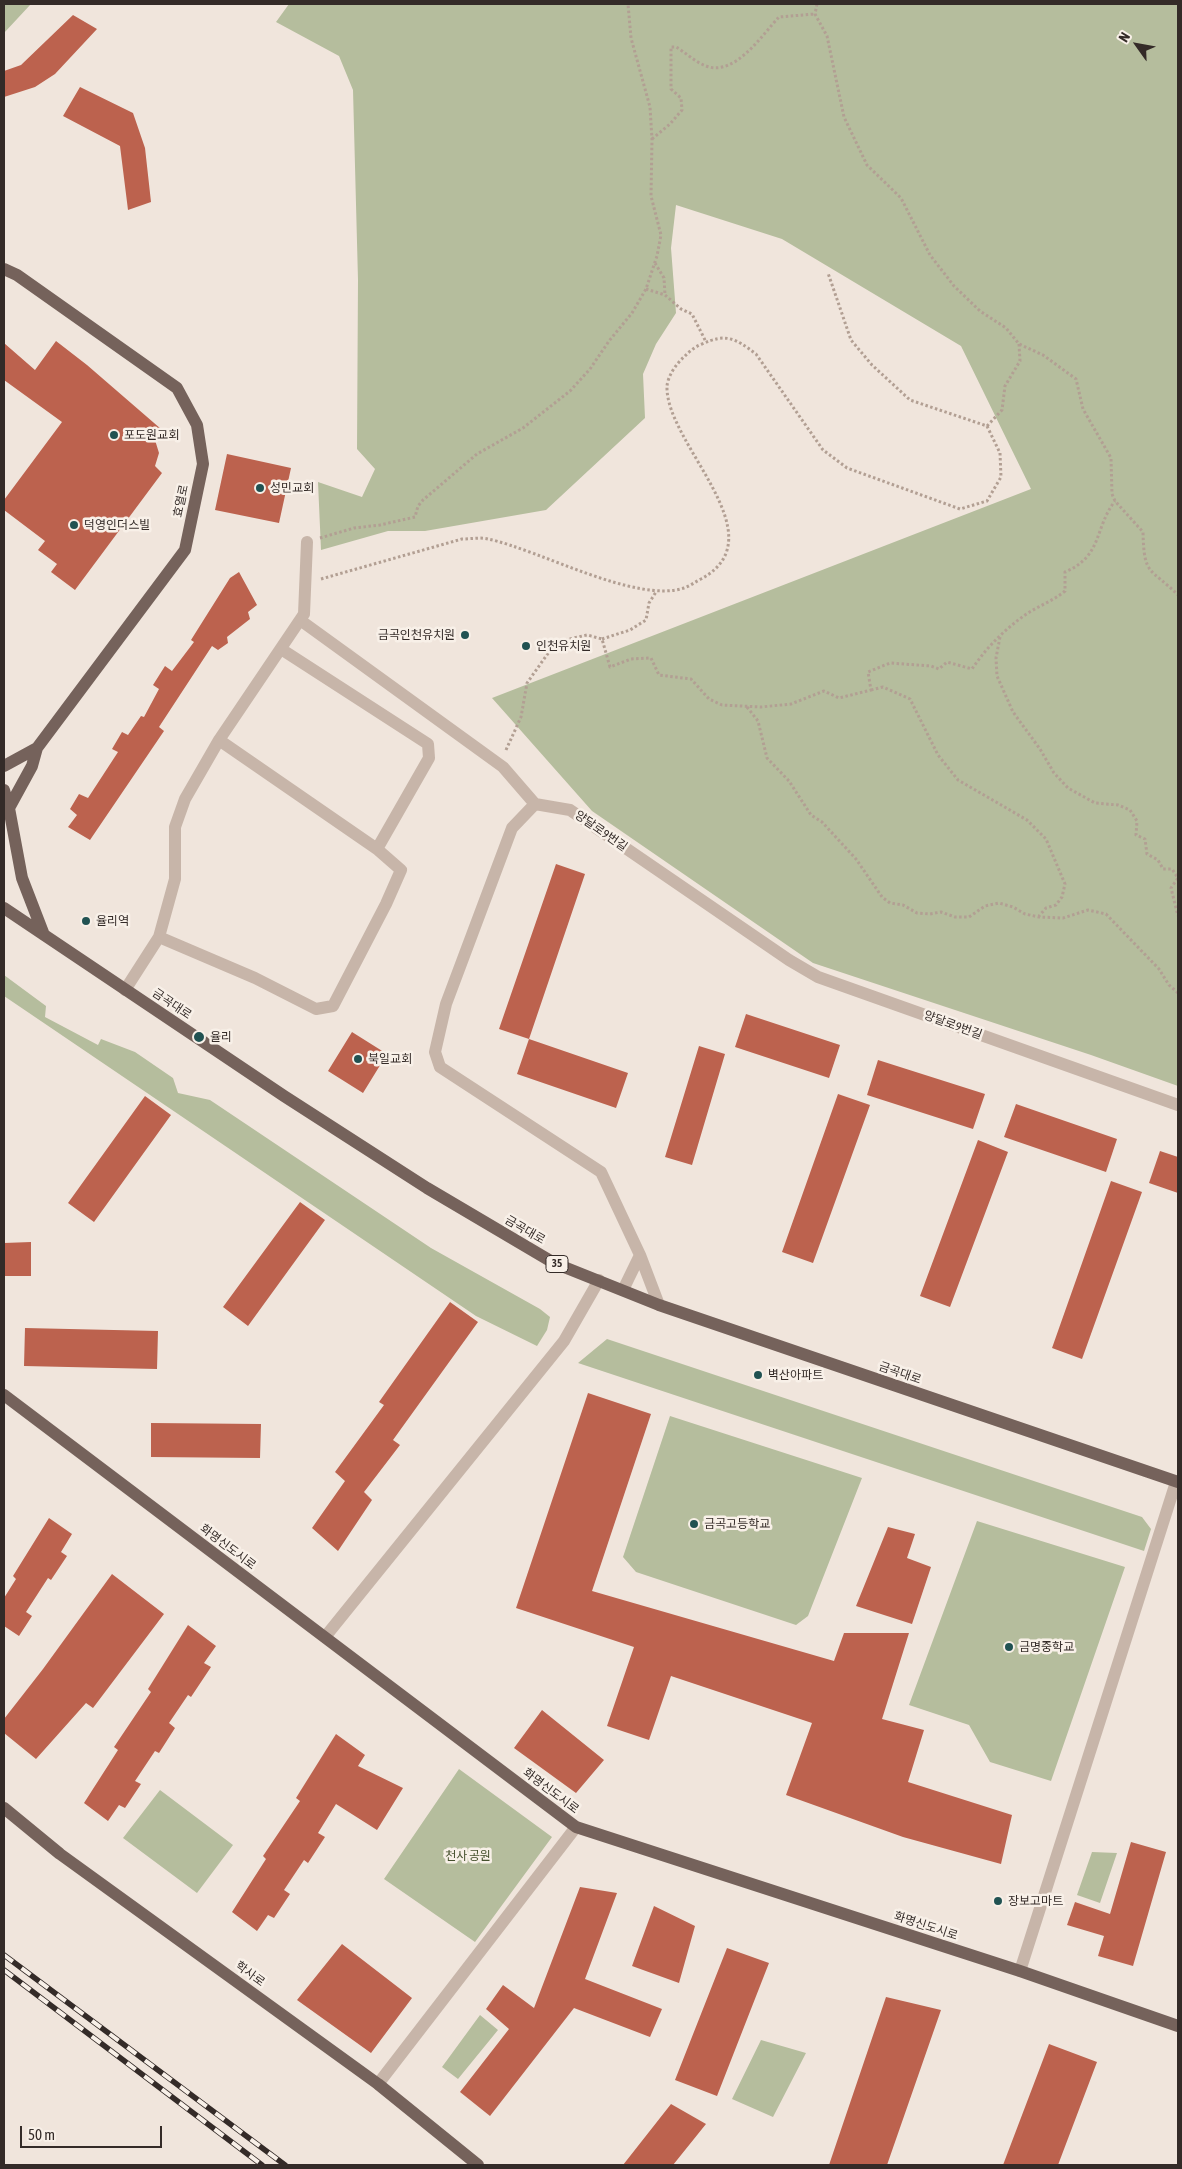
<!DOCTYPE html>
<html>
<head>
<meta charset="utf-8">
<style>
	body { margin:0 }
	#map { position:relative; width:1182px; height:2169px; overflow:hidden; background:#f0e5dc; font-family:"Asap Condensed",sans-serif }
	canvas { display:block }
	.frame { position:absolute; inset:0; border:5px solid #342b28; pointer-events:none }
	.north { position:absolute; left:1112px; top:20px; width:50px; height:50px; -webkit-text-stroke:4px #f8f0e8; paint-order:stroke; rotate:302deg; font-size:14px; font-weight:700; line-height:20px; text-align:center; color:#342b28 }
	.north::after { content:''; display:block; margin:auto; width:18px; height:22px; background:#342b28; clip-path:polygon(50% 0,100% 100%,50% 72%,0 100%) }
	.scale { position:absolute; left:20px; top:2126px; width:142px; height:22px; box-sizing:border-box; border:2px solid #342b28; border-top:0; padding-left:6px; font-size:15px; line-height:18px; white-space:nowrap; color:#342b28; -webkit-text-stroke:4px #f8f0e8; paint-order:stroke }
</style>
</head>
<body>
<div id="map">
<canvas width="1182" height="2169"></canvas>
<div class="frame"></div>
<div class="north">N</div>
<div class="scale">50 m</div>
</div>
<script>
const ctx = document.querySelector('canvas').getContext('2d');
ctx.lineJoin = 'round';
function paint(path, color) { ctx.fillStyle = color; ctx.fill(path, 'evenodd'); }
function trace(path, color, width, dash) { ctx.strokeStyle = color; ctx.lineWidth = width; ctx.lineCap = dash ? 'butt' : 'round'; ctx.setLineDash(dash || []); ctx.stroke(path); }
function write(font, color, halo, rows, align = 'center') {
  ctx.font = font + ' "Asap Condensed","Noto Sans KR",sans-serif'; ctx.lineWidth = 5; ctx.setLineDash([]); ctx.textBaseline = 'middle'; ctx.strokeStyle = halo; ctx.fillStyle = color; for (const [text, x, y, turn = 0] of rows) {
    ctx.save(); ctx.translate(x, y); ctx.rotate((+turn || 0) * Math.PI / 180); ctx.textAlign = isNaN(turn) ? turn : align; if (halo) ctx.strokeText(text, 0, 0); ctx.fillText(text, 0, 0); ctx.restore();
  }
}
paint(new Path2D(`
	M4,4H31L4,33Z
	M289,4H1178V1086L1091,1055L813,963L592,811L492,698L1031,489L961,346L782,239L676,205L671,248L676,313L656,344L643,374L645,418L546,510L425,531H388L321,550L318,482L362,497L375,469L357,449L358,280L353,90L339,56L276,22Z
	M4,975L46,1006L45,1017L98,1045L101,1039L135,1052L173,1078L178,1093L210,1100L431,1248L540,1309L550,1317L547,1330L537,1346L476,1316L4,996Z
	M607,1339L1142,1517L1151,1529L1144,1551L578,1363Z
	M670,1416L862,1478L808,1616L796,1625L636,1572L623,1557Z
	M977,1521L1125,1567L1051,1781L990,1762L969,1725L909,1705Z
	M459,1769L552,1837L475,1942L384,1879Z
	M160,1790L233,1845L197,1893L123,1838Z
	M1092,1852L1117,1853L1100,1903L1077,1895Z
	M480,2015L498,2030L458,2079L442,2067Z
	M761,2040L806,2053L773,2117L732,2099Z`), '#b5bd9d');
paint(new Path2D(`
	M73,15L97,29L55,74L35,87L4,97V71L21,65Z
	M80,87L133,113L145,148L151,202L128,210L120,146L63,116Z
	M56,341L87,365L161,429L155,440L159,453L155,466L162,473L75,590L51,572L57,564L38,550L45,541L4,510V500L62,422L4,380V343L35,370Z
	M227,454L291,468L279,523L215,510Z
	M239,572L257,605L248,612L250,619L227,637L228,643L218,650L212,646L159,727L164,731L90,840L68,827L77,815L70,809L79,794L88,798L118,752L112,749L122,732L128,735L141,716L144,717L159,689L153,685L165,666L172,671L194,642L191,640L230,578Z
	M556,864L585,874L529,1039L499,1029Z
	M746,1014L840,1045L829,1078L735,1047Z
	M352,1032L387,1054L363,1093L328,1071Z
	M529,1039L628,1073L616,1108L517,1074Z
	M699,1046L725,1054L692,1165L665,1157Z
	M878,1060L985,1094L973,1129L867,1095Z
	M838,1094L870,1105L813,1263L782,1252Z
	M145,1096L171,1115L94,1222L68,1203Z
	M1016,1104L1117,1139L1106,1172L1004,1137Z
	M978,1140L1008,1152L950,1307L920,1296Z
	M1160,1151L1178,1157V1193L1149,1183Z
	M1111,1181L1142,1192L1082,1359L1052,1348Z
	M300,1202L325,1220L248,1326L223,1307Z
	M31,1242V1276H4V1243Z
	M450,1302L478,1322L393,1440L400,1445L364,1492L372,1500L338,1551L312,1528L345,1481L335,1472L384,1405L379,1402Z
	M25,1328L158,1331L157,1369L24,1366Z
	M588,1393L651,1414L592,1591L834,1661L844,1633H909L882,1719L924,1730L908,1782L1012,1815L1001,1864L903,1837L786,1795L812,1723L671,1676L649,1740L607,1726L634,1647L516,1608Z
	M151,1423L261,1424L260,1458L151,1457Z
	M49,1518L72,1534L61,1552L67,1556L51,1580L48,1578L26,1612L32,1616L19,1636L4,1626V1598L16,1579L13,1576Z
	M888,1527L915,1534L907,1558L931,1567L912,1624L856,1606Z
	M112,1574L164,1614L93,1708L86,1703L36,1759L4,1733V1719L43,1669Z
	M188,1625L216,1646L204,1663L211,1667L191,1697L188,1695L169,1723L175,1728L159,1753L155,1751L135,1781L141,1784L125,1808L119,1805L108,1821L84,1803L118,1750L114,1747L151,1692L148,1689Z
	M542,1710L604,1760L576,1793L514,1748Z
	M336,1734L365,1755L358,1766L403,1788L377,1830L336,1804L318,1833L325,1837L308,1863L304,1860L284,1890L290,1894L274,1918L268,1915L257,1931L232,1912L266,1859L263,1856L300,1801L296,1798Z
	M1131,1842L1166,1852L1133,1966L1098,1956L1104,1936L1067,1925L1075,1902L1110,1914Z
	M580,1887L617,1893L585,1979L662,2009L650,2037L574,2008L490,2116L460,2092L509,2029L486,2009L503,1985L534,2008Z
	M654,1906L695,1926L679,1983L632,1966Z
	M342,1944L412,1998L371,2053L297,2000Z
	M727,1948L769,1963L717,2096L675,2080Z
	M886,1997L941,2010L887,2165H829Z
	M1049,2044L1097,2062L1058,2165H1003Z
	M671,2104L706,2124L673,2165H623Z`), '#bc624e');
trace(new Path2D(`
	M817,4L815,14L827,36L844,117L867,165L901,198L930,255L954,286L980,311L1006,328L1019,344L1043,355L1076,379L1083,409L1111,458L1112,494L1115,501L1143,532C1144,577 1150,567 1178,595
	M652,139L670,124L682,110L681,98L671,89V47H676C685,52 695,62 706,66C735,77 762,35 779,17L815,14
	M655,263L664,278L665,295
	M646,289L665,295L681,309L692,314L706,342
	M987,426L1002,410L1005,386L1020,361L1019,344
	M320,538L354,528L380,525L415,517L418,506L423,500L477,454L523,428L570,391L590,369L609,341L632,313L646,289L657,256L661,235L651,196L652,139L650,107L631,38L628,4
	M321,579L462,539C471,539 480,537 488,539C540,550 636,604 684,588C690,586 695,582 701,579C780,536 665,444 667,386C668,376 676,364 684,357C689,352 694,347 702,344C726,333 735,338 756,354L823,450L847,468L960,509L987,501L1001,477L1000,453L987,426L910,400L872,365L851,340L828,273
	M1000,637L996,658L997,676L1013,712L1040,749L1054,773L1068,788L1095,803L1118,805L1130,810L1137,821L1136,835L1145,839L1147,854L1158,860L1163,869H1172L1178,878L1171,888L1178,916
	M602,639L630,630L646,620L649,603L656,592
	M871,690L883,687L910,699L938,755L958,780L1027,820L1046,839L1065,884L1062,897L1056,905L1046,908L1039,916
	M747,707L758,721L767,758L789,781L811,815L822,822L856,859L882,897L890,903L903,905L917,913L930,914L941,912L955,917H969L985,906L999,903L1013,907L1025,914L1039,917L1063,918L1088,910L1106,914L1159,969L1169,985L1178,993
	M506,750L521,717L527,683L556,642L587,635L602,639L610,667L631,659L651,658L659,675L691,679L709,699L722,705L761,707L791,704L824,691L839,698L871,690L868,672L890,663L931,666L939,669L947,662L972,669C986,648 1004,630 1025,615C1038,606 1053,601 1065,591V572C1103,556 1094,528 1115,501`), '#b29f93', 3, [2.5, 2.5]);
trace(new Path2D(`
	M300,620L503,767L535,804
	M281,649L428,744L429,758L377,849
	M159,937L255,978L316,1009L333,1006L386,904L401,870L377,849L219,740
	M125,990L159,937L175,879V827L185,799L219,740L304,614L307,542
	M623,1290L640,1255
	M659,1305L640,1255L601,1172L440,1067L435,1052L446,1004L512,828L535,804L570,810L789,960L818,977L1178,1105
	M325,1637L564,1341L599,1280
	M1020,1971L1176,1482
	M378,2084L576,1827`), '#c7b5a9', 12);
trace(new Path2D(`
	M4,269L17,275L177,388L197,425L203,464L185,550L37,748L4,766
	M37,748L32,766L9,808L22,878L44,935
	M4,790L9,808
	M4,908L284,1096L427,1188L554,1263L659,1305L1178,1482
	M4,1395L576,1827L1020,1971L1178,2026
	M4,1808L60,1854L378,2084L478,2165`), '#75625b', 12);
const rail = new Path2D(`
	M4,1955L285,2165
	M4,1970L262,2165`);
trace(rail, '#342b28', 5.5);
trace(rail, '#f8f0e8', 4, [11]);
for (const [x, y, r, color] of [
	[114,435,5,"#215252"],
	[260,488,5,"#215252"],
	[74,525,5,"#215252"],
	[465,635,5,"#215252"],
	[526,646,5,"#215252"],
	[86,921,5,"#215252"],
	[199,1037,6,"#215252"],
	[358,1059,5,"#215252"],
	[758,1375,5,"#215252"],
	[694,1524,5,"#215252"],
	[1009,1647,5,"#215252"],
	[998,1901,5,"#215252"]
]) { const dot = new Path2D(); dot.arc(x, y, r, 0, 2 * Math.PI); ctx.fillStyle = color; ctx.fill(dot); trace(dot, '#f8f0e8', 2); }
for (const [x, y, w] of [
	[557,1264,22]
]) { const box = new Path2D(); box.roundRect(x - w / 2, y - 8.5, w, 17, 4); ctx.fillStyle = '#f8f0e8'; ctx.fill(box); trace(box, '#342b28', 1); }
write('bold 11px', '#342b28', null, [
	["35",557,1264]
]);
write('12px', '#342b28', '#f8f0e8', [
	["포도원교회",124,435],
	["성민교회",270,488],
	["덕영인더스빌",84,525],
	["금곡인천유치원",455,635,"right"],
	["인천유치원",536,646],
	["율리역",96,921],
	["율리",210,1037],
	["북일교회",368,1059],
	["벽산아파트",768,1375],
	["금곡고등학교",704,1524],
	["금명중학교",1019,1647],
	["장보고마트",1008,1901]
], 'left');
write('12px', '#342b28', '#f8f0e8', [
	["효열로",181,501,-78],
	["양달로9번길",601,831,35],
	["금곡대로",172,1004,34],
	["양달로9번길",953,1025,20],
	["금곡대로",525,1230,30],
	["금곡대로",900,1373,19],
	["화명신도시로",228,1547,37],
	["화명신도시로",551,1791,37],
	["화명신도시로",926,1926,18],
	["학사로",250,1974,36]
]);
write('12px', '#46512e', '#f8f0e8', [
	["천사 공원",468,1856]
]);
</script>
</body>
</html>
